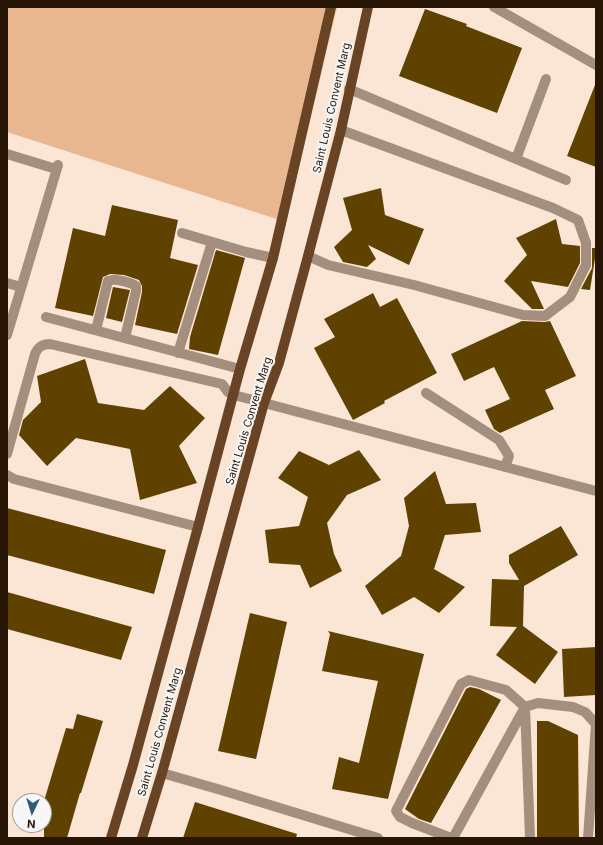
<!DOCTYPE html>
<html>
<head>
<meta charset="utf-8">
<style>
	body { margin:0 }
	#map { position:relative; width:603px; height:845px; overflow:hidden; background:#fbe5d5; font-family:Inter,sans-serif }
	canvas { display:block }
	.frame { position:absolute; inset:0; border:8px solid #271505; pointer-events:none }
	.north { position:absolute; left:12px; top:793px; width:40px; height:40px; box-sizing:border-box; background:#f7f7f7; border:1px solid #a49d96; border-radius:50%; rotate:184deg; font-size:11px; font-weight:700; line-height:16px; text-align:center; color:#271505 }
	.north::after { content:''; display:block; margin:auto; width:14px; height:18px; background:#2d5c7b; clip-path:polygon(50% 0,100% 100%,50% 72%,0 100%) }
</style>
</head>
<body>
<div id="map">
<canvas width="603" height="845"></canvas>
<div class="frame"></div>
<div class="north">N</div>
</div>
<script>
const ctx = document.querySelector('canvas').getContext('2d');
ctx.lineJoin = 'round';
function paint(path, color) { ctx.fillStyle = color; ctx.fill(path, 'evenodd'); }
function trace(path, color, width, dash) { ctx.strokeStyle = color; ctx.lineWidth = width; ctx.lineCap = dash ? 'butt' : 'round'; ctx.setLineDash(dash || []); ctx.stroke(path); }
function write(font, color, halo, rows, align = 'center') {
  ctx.font = font + ' Inter,sans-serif'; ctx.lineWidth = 4; ctx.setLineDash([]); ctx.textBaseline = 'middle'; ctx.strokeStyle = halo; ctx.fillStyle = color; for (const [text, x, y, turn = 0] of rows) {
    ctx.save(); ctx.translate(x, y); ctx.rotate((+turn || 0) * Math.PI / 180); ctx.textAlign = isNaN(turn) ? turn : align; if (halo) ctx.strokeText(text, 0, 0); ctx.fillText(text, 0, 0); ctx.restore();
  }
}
paint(new Path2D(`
	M7,7H337L286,222L7,132Z`), '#e8b790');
paint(new Path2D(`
	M425,9L467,24L466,26L522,48L497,113L399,76Z
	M595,85H596V167L567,156Z
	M381,188L385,215L424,229L409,265L368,245L376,259L367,267L343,262L334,247L352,230L343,198Z
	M112,205L178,220L170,258L198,265L177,334L135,325L142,292V286L139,280L124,275L110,274L103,277L93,316L55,308L73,228L105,236Z
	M556,219L562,244L580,246V263L568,287L531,281L544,309H532L504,281L527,255L516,238Z
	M592,248H596V252L590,290L581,289L592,268Z
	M216,250L245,258L218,355L189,349L190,337Z
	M113,287L130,290L122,322L106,318Z
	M373,293L380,307L397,298L437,373L384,401L385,403L353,420L314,348L335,337L324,319Z
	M522,321L545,322L550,321L576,376L545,390L554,409L500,433L494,429L485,410L510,399L494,367L464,381L451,354Z
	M85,359L98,403L144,410L170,386L205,418L179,446L197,483L140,500L130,449L76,438L47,466L19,435L23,420L41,402L37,376Z
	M359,450L381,480L347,495L327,523L334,554L342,571L310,588L300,565L269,563L265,530L299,526L308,497L278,478L299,451L329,465Z
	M435,471L446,504L476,503L481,532L445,535L434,569L465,587L439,613L414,597L382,615L365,586L401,556L409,526L404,498Z
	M7,508L166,550L154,594L7,555Z
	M561,526L578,555L524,586L523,626L558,652L535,684L496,655L517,627L490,626L492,579L519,580L509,563V555Z
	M7,592L132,627L121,660L7,629Z
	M250,613L287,622L256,759L218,751Z
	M328,631L424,654L388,799L332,789L339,757L359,763L378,681L322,671L330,634Z
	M596,647V695L564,697L562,649Z
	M470,687L479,689L501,700L431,823L419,819L405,809L466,689Z
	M77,714L103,721L81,793H80L67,838H44V801L66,728L73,729Z
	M537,721H548L578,735L579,838H537Z
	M195,802L297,834L296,838H183Z`), '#5f4100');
trace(new Path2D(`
	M494,7L596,65
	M349,89L566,180
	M7,154L56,169
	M516,159L546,79
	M182,233L246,252L273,258
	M308,256L328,265L414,285L523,315L545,316L570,297L586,265V243L578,220L553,208L341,130
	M7,283L21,287
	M46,317L240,369
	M96,330L108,281C114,278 130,282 136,286V291L125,338
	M7,335L58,165
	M178,353L212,242
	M426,393L499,440L509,456L505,467
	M7,454L35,354C38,347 42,344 50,344L222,384L228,392L234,395L596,491
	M7,475L14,479L198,527
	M162,773L221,790L378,838
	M451,838L412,823L400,817L396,811L461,684L469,680L506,690L525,707L453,838
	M530,838L525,707L538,703L573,707L585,712L596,724L588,838`), '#a48e7d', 10);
trace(new Path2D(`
	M111,838L133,765L198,527L240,369L273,258L331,7
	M142,838L162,773L264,403L279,363L308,256L341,130L368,7`), '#684324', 10);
write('11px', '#271505', '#f7f7f7', [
	["Saint Louis Convent Marg",332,108,-77],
	["Saint Louis Convent Marg",249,421,-73],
	["Saint Louis Convent Marg",160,732,-74]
]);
</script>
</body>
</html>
